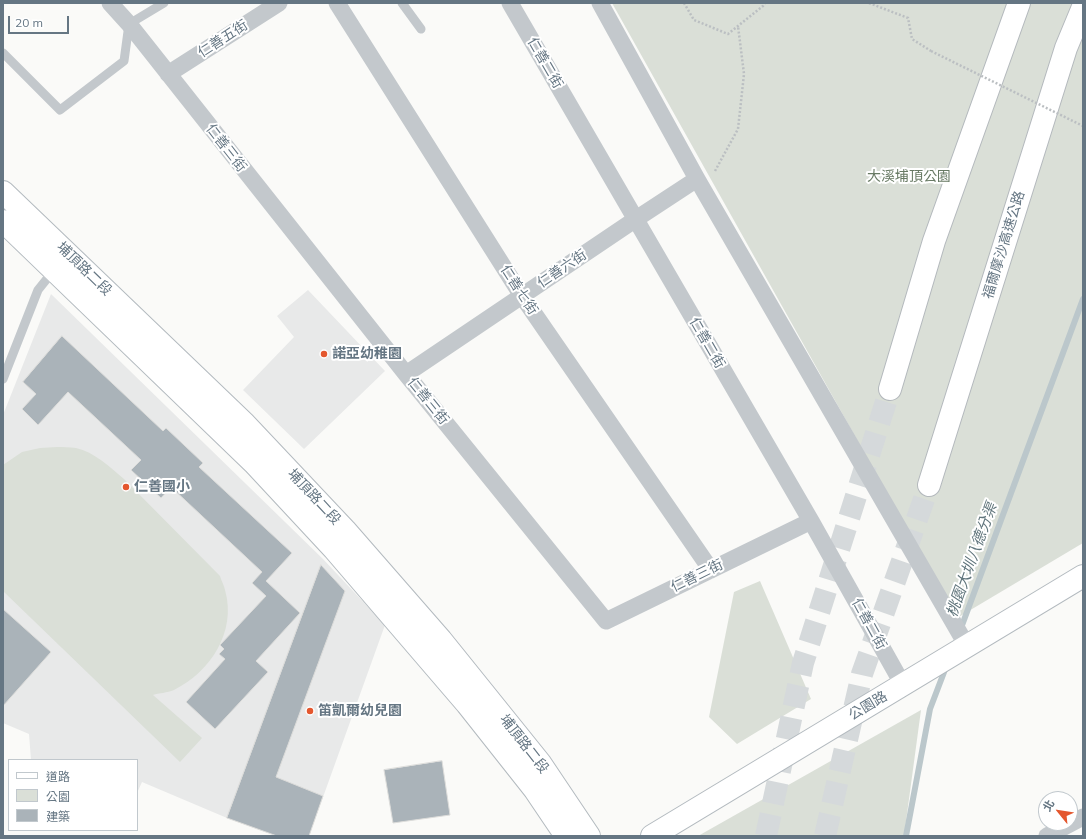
<!DOCTYPE html>
<html>
<head>
<meta charset="utf-8">
<style>
	body { margin:0 }
	#map { position:relative; width:1086px; height:839px; overflow:hidden; background:#fafaf8; font-family:Mulish,"Noto Sans TC",sans-serif }
	canvas { display:block }
	.frame { position:absolute; inset:0; border:4px solid #657683; pointer-events:none }
	.legend { position:absolute; left:8px; top:759px; width:130px; height:72px; box-sizing:border-box; background:#fff; border:1px solid #c1c8cd; margin:0; padding:5px 7px; list-style:none; font-size:12px; color:#657683 }
	.legend li { display:flex; align-items:center; gap:8px; height:20px }
	.legend b { width:20px; border:1px solid #c1c8cd }
	.north { position:absolute; left:1038px; top:791px; width:40px; height:40px; box-sizing:border-box; background:#fff; border:1px solid #c1c8cd; border-radius:50%; rotate:300deg; font-size:11px; font-weight:700; line-height:16px; text-align:center; color:#657683 }
	.north::after { content:''; display:block; margin:auto; width:14px; height:18px; background:#e4572e; clip-path:polygon(50% 0,100% 100%,50% 72%,0 100%) }
	.scale { position:absolute; left:8px; top:16px; width:61px; height:18px; box-sizing:border-box; border:2px solid #657683; border-top:0; padding-left:5px; font-size:12px; line-height:14px; white-space:nowrap; color:#657683; -webkit-text-stroke:3px #fff; paint-order:stroke }
</style>
</head>
<body>
<div id="map">
<canvas width="1086" height="839"></canvas>
<div class="frame"></div>
<ul class="legend">
<li><b style="height:5px;background:#fff"></b>道路</li>
<li><b style="height:11px;background:#dadfd7"></b>公園</li>
<li><b style="height:11px;background:#aab3b9"></b>建築</li>
</ul>
<div class="north">北</div>
<div class="scale">20 m</div>
</div>
<script>
const ctx = document.querySelector('canvas').getContext('2d');
ctx.lineJoin = 'round';
function paint(path, color) { ctx.fillStyle = color; ctx.fill(path, 'evenodd'); }
function trace(path, color, width, dash) { ctx.strokeStyle = color; ctx.lineWidth = width; ctx.lineCap = dash ? 'butt' : 'round'; ctx.setLineDash(dash || []); ctx.stroke(path); }
function write(font, color, halo, rows, align = 'center') {
  ctx.font = font + ' Mulish,"Noto Sans TC",sans-serif'; ctx.lineWidth = 4; ctx.setLineDash([]); ctx.textBaseline = 'middle'; ctx.strokeStyle = halo; ctx.fillStyle = color; for (const [text, x, y, turn = 0] of rows) {
    ctx.save(); ctx.translate(x, y); ctx.rotate((+turn || 0) * Math.PI / 180); ctx.textAlign = isNaN(turn) ? turn : align; if (halo) ctx.strokeText(text, 0, 0); ctx.fillText(text, 0, 0); ctx.restore();
  }
}
paint(new Path2D(`
	M308,290L385,371L304,449L243,390L294,337L277,316Z
	M51,294L323,559L385,625L309,836H277L227,818L142,782L137,793V760H31L29,734L3,723V415Z`), '#e8e9e9');
paint(new Path2D(`
	M612,3H1083V543L957,618Z
	M57,447C63,447 70,447 76,448C94,452 110,467 124,479L220,576C221,580 224,585 225,590C237,632 210,672 174,690C167,693 159,693 153,695L202,738L180,762L3,591V465L22,452L40,448Z
	M760,581L811,699L737,744L709,717L734,592Z
	M921,710L904,836H698Z`), '#dadfd7');
trace(new Path2D(`
	M961,628L1083,299
	M906,836L930,709L946,667`), '#bbc7cb', 6);
const building = new Path2D(`
	M62,336L163,431L166,428L203,463L199,467L292,553L266,581L300,613L256,661L268,672L215,729L186,702L225,659L219,654L224,649L220,645L266,596L252,583L262,572L171,487L161,498L131,470L141,460L68,392L38,425L22,409L36,394L23,382Z
	M321,565L345,591L276,777L323,796L309,836H277L227,818Z
	M3,609L51,652L3,706Z
	M442,761L450,815L393,823L384,770Z`);
paint(building, '#aab3b9');
trace(building, '#dcdcda', 1);
trace(new Path2D(`
	M766,836L803,663L890,389
	M825,836L862,674L929,485`), '#d5d9db', 22, [22, 11]);
const secondary = new Path2D(`
	M3,192L245,424L345,530L441,640L540,763L589,836
	M3,221L254,463L334,549L467,704L535,790L566,836
	M652,836L1083,576`);
const highway = new Path2D(`
	M890,389L934,241L1019,3
	M929,485L1066,48L1083,7`);
trace(secondary, '#b3babf', 24);
trace(highway, '#b4b9bd', 24);
trace(new Path2D(`
	M684,3L694,20L728,34L763,6L765,3
	M869,3L908,18L912,39L931,51
	M715,171L738,129L744,74L738,26`), '#bbbfc2', 2.5, [2, 2]);
trace(new Path2D(`
	M402,3L421,29
	M3,53L60,110L124,61L129,24L164,3
	M3,379L38,290L54,270`), '#c3c8cc', 9);
trace(new Path2D(`
	M110,3L129,24L406,374L606,621L811,521
	M337,3L522,296L711,570
	M510,3L811,521L903,685
	M600,3L697,179L967,646
	M168,74L279,3
	M406,374L636,219L697,179
	M1047,836L1083,817`), '#c3c8cc', 17);
trace(secondary, '#fff', 22);
trace(highway, '#fff', 22);
trace(new Path2D(`
	M931,51L1083,126`), '#bbbfc2', 2.5, [2, 2]);
for (const [x, y, r, color] of [
	[324,354,4,"#e4572e"],
	[126,487,4,"#e4572e"],
	[310,711,4,"#e4572e"]
]) { const dot = new Path2D(); dot.arc(x, y, r, 0, 2 * Math.PI); ctx.fillStyle = color; ctx.fill(dot); trace(dot, '#fff', 1.5); }
write('14px', '#657683', '#fff', [
	["仁善五街",223,39,-33],
	["仁善二街",545,63,60],
	["仁善三街",226,148,52],
	["福爾摩沙高速公路",1004,245,-73],
	["埔頂路二段",84,269,44],
	["仁善六街",562,269,-34],
	["仁善七街",519,290,57],
	["仁善二街",707,343,60],
	["仁善三街",428,401,51],
	["埔頂路二段",314,497,47],
	["仁善三街",697,576,-26],
	["仁善二街",869,624,61],
	["公園路",868,706,-31],
	["埔頂路二段",524,744,52]
]);
write('14px', '#687a64', '#fff', [
	["大溪埔頂公園",909,177]
]);
write('bold 14px', '#657683', '#fff', [
	["諾亞幼稚園",332,354],
	["仁善國小",134,487],
	["笛凱爾幼兒園",318,711]
], 'left');
write('italic 15px', '#60757c', '#fff', [
	["桃園大圳八德分渠",972,560,-70]
]);
</script>
</body>
</html>
